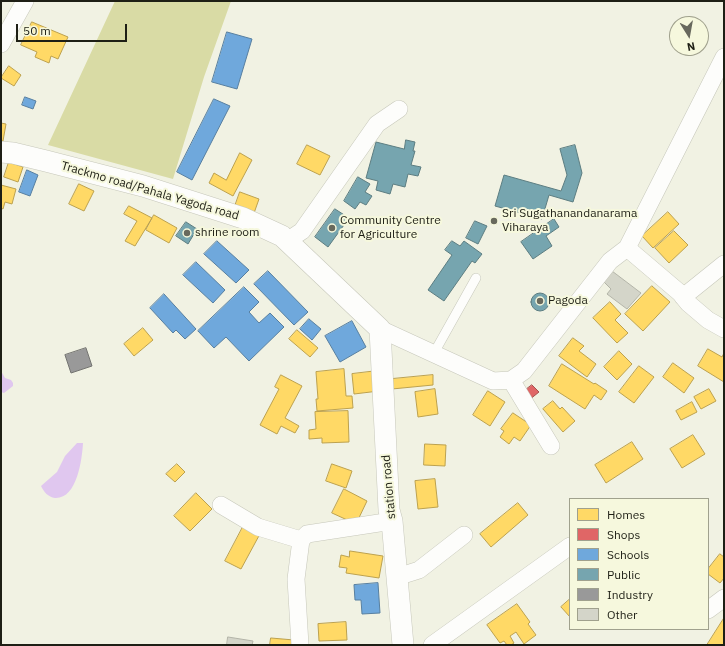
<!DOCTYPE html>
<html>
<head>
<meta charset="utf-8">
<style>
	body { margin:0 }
	#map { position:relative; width:725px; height:646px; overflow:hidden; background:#f1f2e3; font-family:"IBM Plex Sans",sans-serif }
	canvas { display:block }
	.frame { position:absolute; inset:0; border:2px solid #1e1f15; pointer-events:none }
	.legend { position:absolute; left:569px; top:498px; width:140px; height:132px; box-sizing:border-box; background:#f6f8dd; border:1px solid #a0a18d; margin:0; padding:5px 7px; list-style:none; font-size:12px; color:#1e1f15 }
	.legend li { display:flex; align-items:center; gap:8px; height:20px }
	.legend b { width:20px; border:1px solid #a0a18d }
	.north { position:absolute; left:669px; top:16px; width:40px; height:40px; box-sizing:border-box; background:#f6f8dd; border:1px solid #a0a18d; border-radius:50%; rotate:169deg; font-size:11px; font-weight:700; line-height:16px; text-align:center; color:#1e1f15 }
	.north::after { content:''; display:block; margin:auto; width:14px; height:18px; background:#68695d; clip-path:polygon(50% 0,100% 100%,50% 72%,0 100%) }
	.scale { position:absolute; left:16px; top:24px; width:111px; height:18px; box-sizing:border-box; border:2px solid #1e1f15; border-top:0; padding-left:5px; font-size:12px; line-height:14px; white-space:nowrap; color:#1e1f15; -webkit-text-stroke:3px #f6f8dd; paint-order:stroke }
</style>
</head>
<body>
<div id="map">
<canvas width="725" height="646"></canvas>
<div class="frame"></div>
<ul class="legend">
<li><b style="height:11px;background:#ffd966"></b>Homes</li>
<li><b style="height:11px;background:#e06666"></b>Shops</li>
<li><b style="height:11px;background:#6fa8dc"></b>Schools</li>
<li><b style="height:11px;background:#76a5af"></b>Public</li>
<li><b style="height:11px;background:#999"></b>Industry</li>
<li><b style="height:11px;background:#d4d5c9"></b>Other</li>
</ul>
<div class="north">N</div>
<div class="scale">50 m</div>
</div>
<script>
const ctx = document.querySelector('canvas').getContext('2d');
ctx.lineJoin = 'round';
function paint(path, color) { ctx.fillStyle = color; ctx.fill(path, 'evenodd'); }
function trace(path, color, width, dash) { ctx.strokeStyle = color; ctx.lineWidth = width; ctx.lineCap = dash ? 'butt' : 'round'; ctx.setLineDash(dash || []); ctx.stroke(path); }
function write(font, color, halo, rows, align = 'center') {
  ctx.font = font + ' "IBM Plex Sans",sans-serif'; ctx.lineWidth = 4; ctx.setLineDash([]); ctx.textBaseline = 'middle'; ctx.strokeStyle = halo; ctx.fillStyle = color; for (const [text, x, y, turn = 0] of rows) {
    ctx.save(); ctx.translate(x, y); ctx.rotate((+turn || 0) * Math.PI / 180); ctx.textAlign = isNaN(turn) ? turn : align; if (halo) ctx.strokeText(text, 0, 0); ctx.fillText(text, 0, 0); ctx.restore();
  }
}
paint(new Path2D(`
	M115,1H231L204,77L173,179L48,145Z`), '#d9dba5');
paint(new Path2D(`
	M1,371L5,378L11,380L13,383V386L4,393L1,392Z
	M77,443H83C82,460 77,499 55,498C48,497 44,492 41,486L57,472L65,456Z`), '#e0c7ef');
const homes = new Path2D(`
	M32,22L68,37L58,59L51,56L49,63L35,57L37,52L21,45Z
	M9,66L21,75L14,86L1,78Z
	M1,123L6,124L3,141H1Z
	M307,145L330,156L320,175L297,164Z
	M240,153L252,160L233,196L209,183L214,173L226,180Z
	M9,162L23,167L18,182L4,177Z
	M79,184L94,191L84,211L69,204Z
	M1,185L16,189L12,204L5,202L3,209L1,208Z
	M240,192L259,199L253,216L234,209Z
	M129,206L152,218L135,246L125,241L137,221L124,214Z
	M668,212L679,224L653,248L642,236Z
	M154,215L177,228L169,243L146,230Z
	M674,231L688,245L669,263L655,248Z
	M652,286L670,302L643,331L625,314Z
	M610,302L621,314L615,320L628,333L617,343L593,318Z
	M143,328L153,340L134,356L124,344Z
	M297,330L318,348L310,357L289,339Z
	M573,338L584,346L579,351L596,364L587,377L559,356Z
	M708,349L722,357L724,353V382L698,366Z
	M619,351L632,364L617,380L604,367Z
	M673,363L694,378L684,393L663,377Z
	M562,364L594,384L595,383L607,391L601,400L594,395L585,409L549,386Z
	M639,366L654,377L634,403L619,392Z
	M344,369L346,396H352L353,408L317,411L316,399H318L316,372Z
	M377,371L379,391L354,394L352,374Z
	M281,375L302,386L285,418L299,426L295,433L281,426L277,434L260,425L279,389L275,387Z
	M433,375V385L392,389V379Z
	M435,389L438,414L418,417L415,392Z
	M709,389L716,401L701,409L694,397Z
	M488,391L505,402L490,426L473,415Z
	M553,401L560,409L562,407L575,421L563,432L543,409Z
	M692,402L697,412L681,420L676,411Z
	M348,411L349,442L322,443V438L309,439V430L316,429L315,412Z
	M513,413L531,425L520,441L514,437L509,444L500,437L504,431L501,429Z
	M693,435L705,454L682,468L670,449Z
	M632,442L643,459L606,483L595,465Z
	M425,444L446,445L445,466L424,465Z
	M177,464L185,472L175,482L166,474Z
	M332,464L352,471L346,488L326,481Z
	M435,479L438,507L418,509L415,481Z
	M344,489L367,501L356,524L332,513Z
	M196,493L212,509L190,531L174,516Z
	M518,503L528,515L491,547L480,534Z
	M245,523L261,532L241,569L225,561Z
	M350,551L383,556L379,578L346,573L347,568L339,567L341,555L349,557Z
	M720,554L724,557V578L720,583L708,574V569Z
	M570,599V617L561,607Z
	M517,604L530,622L528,624L536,635L524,644L516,632L510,636L514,643L511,645H507L504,641L500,643L487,625Z
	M724,618V645H707Z
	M346,622L347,640L319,641L318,624Z
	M271,638L294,640V645H270Z`);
paint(homes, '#ffd966');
trace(homes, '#bca14e', 1);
const shops = new Path2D(`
	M532,385L539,392L529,400L523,392Z`);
paint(shops, '#e06666');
trace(shops, '#a6514e', 1);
const schools = new Path2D(`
	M227,32L252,39L237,89L212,82Z
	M25,97L36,101L33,109L22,105Z
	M214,99L230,106L192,180L177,172Z
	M27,170L38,175L30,196L19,192Z
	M217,241L249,270L236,283L204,254Z
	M196,262L225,290L213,303L183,275Z
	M268,271L308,312L294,325L254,284Z
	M244,287L259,302L249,312L259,323L270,313L284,327L249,361L226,337L214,348L198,331Z
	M164,294L196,329L185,339L176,330L173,333L150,308Z
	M309,319L321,329L312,340L300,329Z
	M352,321L366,347L340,362L325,336Z
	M378,583L380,613L362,614L361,600H355L354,585Z`);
paint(schools, '#6fa8dc');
trace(schools, '#577fa0', 1);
const public = new Path2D(`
	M406,140L415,142L413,151H415L411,165L421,167L418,176L408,174L405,187L393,184L390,194L376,190L378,181L366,178L376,142L404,149Z
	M575,145L582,173L573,202L549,195L542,219L495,206L504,175L561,191L567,175L560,149Z
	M358,177L370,184L365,192L372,196L366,205L360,202L355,209L344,201Z
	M335,209L349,218L328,247L315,237Z
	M554,219L559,227L546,236L552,246L533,259L521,242Z
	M475,221L487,226L478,244L466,238Z
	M186,222L197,229L188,244L176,236Z
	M452,241L460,246L464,241L482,254L475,263L472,261L444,301L428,290L452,255L445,250Z
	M531 302a9 9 0 1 1 18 0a9 9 0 1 1-18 0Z`);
paint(public, '#76a5af');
trace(public, '#5c7d81', 1);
const industry = new Path2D(`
	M86,348L92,366L71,373L65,355Z`);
paint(industry, '#999');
trace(industry, '#747471', 1);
const building = new Path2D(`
	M612,271L641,293L627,309L607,294L611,289L604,282Z
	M228,637L253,641L252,645H227Z`);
paint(building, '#d4d5c9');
trace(building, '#b3b4a8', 1);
const service = new Path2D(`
	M434,353L476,278`);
const minor = new Path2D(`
	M1,44L25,1
	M287,241L302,231L377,124L399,109
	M627,248L724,57
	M683,297L724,264
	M380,329L493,381L511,380L524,371L610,261L627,248L680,293L688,303L708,320L724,329
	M511,380L551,446
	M221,505L258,527L301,540L307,534L392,521
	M397,577L419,570L464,535
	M708,610L724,598
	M300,645L296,579L301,540
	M432,645L570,546`);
const tertiary = new Path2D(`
	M1,152L13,153L46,161L143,186L243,218L282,236L380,329L389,510L392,521L403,645`);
trace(service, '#c6c7ba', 10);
trace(minor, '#c6c7ba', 18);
trace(tertiary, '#c6c7ba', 22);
trace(service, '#fdfdfb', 9);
trace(minor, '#fdfdfb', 17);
trace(tertiary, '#fdfdfb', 21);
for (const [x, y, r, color] of [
	[494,221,4,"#68695d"],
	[332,228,4,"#68695d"],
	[187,233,4,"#68695d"],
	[540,301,4,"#68695d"]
]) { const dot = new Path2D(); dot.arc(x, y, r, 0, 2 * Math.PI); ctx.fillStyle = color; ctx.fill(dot); trace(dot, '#f6f8dd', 1.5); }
write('12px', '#1e1f15', '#f6f8dd', [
	["Trackmo road/Pahala Yagoda road",150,191,16],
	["station road",389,487,-95]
]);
write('12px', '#1e1f15', '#f6f8dd', [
	["Sri Sugathanandanarama",502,214],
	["Viharaya",502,228],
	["Community Centre",340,221],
	["for Agriculture",340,235],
	["shrine room",195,233],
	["Pagoda",548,301]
], 'left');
</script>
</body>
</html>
